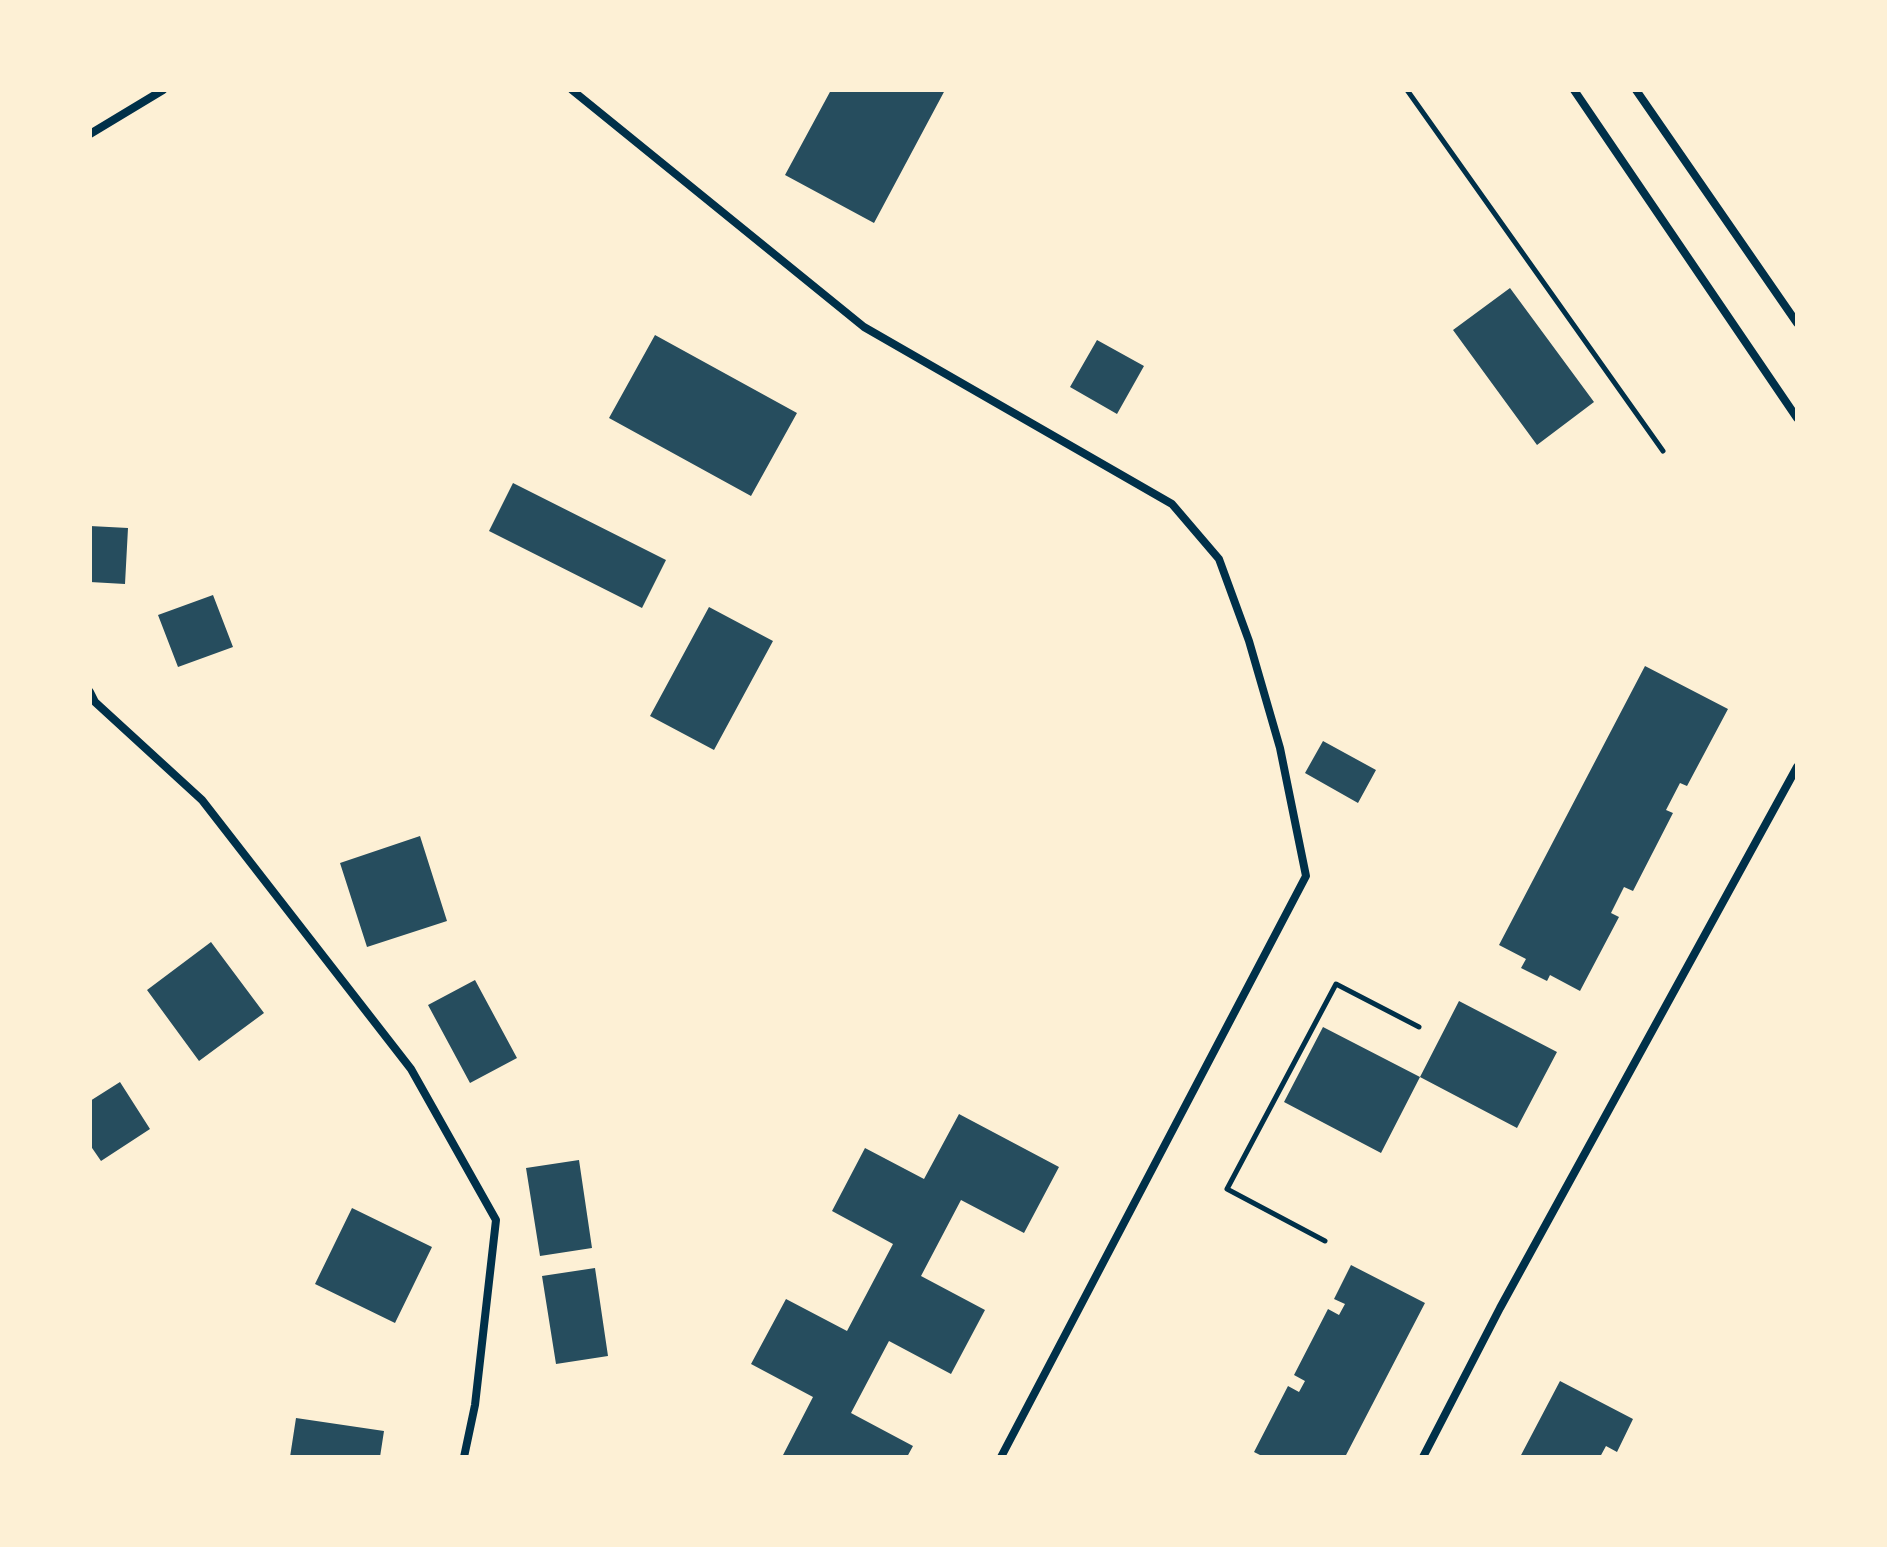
<!DOCTYPE html>
<html>
<head>
<meta charset="utf-8">
<style>
	body { margin:0 }
	#map { position:relative; width:1887px; height:1547px; overflow:hidden; background:#fdf0d5; font-family:"Asap Condensed",sans-serif }
	canvas { display:block }
	.frame { position:absolute; inset:0; border:92px solid #fdf0d5; pointer-events:none }
</style>
</head>
<body>
<div id="map">
<canvas width="1887" height="1547"></canvas>
<div class="frame"></div>
</div>
<script>
const ctx = document.querySelector('canvas').getContext('2d');
ctx.lineJoin = 'round';
function paint(path, color) { ctx.fillStyle = color; ctx.fill(path, 'evenodd'); }
function trace(path, color, width, dash) { ctx.strokeStyle = color; ctx.lineWidth = width; ctx.lineCap = dash ? 'butt' : 'round'; ctx.setLineDash(dash || []); ctx.stroke(path); }
paint(new Path2D(`
	M831,90H945L874,223L785,175Z
	M1510,288L1594,402L1537,445L1453,330Z
	M655,335L797,413L751,496L609,418Z
	M1097,340L1144,366L1117,414L1070,387Z
	M513,483L666,560L642,608L489,531Z
	M90,526L128,528L125,584L90,582Z
	M213,595L233,647L178,667L158,615Z
	M709,607L773,641L714,750L650,716Z
	M1645,666L1728,709L1687,786L1680,783L1666,810L1673,813L1633,891L1624,887L1611,913L1619,917L1580,991L1550,975L1547,981L1521,968L1526,959L1499,945Z
	M1323,741L1376,770L1358,803L1305,773Z
	M420,836L447,921L367,947L340,863Z
	M211,942L264,1013L199,1061L147,990Z
	M475,980L517,1058L470,1083L428,1005Z
	M1459,1001L1557,1052L1517,1128L1420,1077Z
	M1323,1027L1420,1077L1381,1153L1284,1102Z
	M120,1082L150,1129L101,1161L90,1145V1101Z
	M959,1114L1059,1167L1024,1233L961,1200L921,1276L985,1310L951,1374L889,1341L851,1413L913,1446L907,1457H782L813,1397L751,1364L786,1299L847,1331L893,1244L832,1211L865,1148L924,1179Z
	M579,1160L592,1248L540,1256L526,1168Z
	M352,1208L432,1247L395,1323L315,1284Z
	M1351,1265L1425,1303L1345,1457H1264L1254,1452L1288,1386L1299,1392L1305,1381L1294,1375L1328,1309L1339,1315L1345,1304L1334,1299Z
	M595,1268L608,1356L556,1364L542,1276Z
	M1560,1381L1633,1419L1617,1452L1606,1446L1600,1457H1520Z
	M296,1418L384,1431L380,1457H290Z`), '#264d5e');
trace(new Path2D(`
	M1407,90L1663,451
	M1325,1241L1227,1189L1336,984L1419,1027`), '#003049', 5);
trace(new Path2D(`
	M572,90L864,327L1172,504L1219,559L1249,641L1280,748L1306,876L1001,1457
	M1574,90L1797,418
	M1636,90L1797,323
	M90,134L163,90
	M90,692L95,702L202,800L411,1069L496,1220L475,1405L464,1457
	M1423,1457L1500,1308L1797,767`), '#003049', 8);
</script>
</body>
</html>
